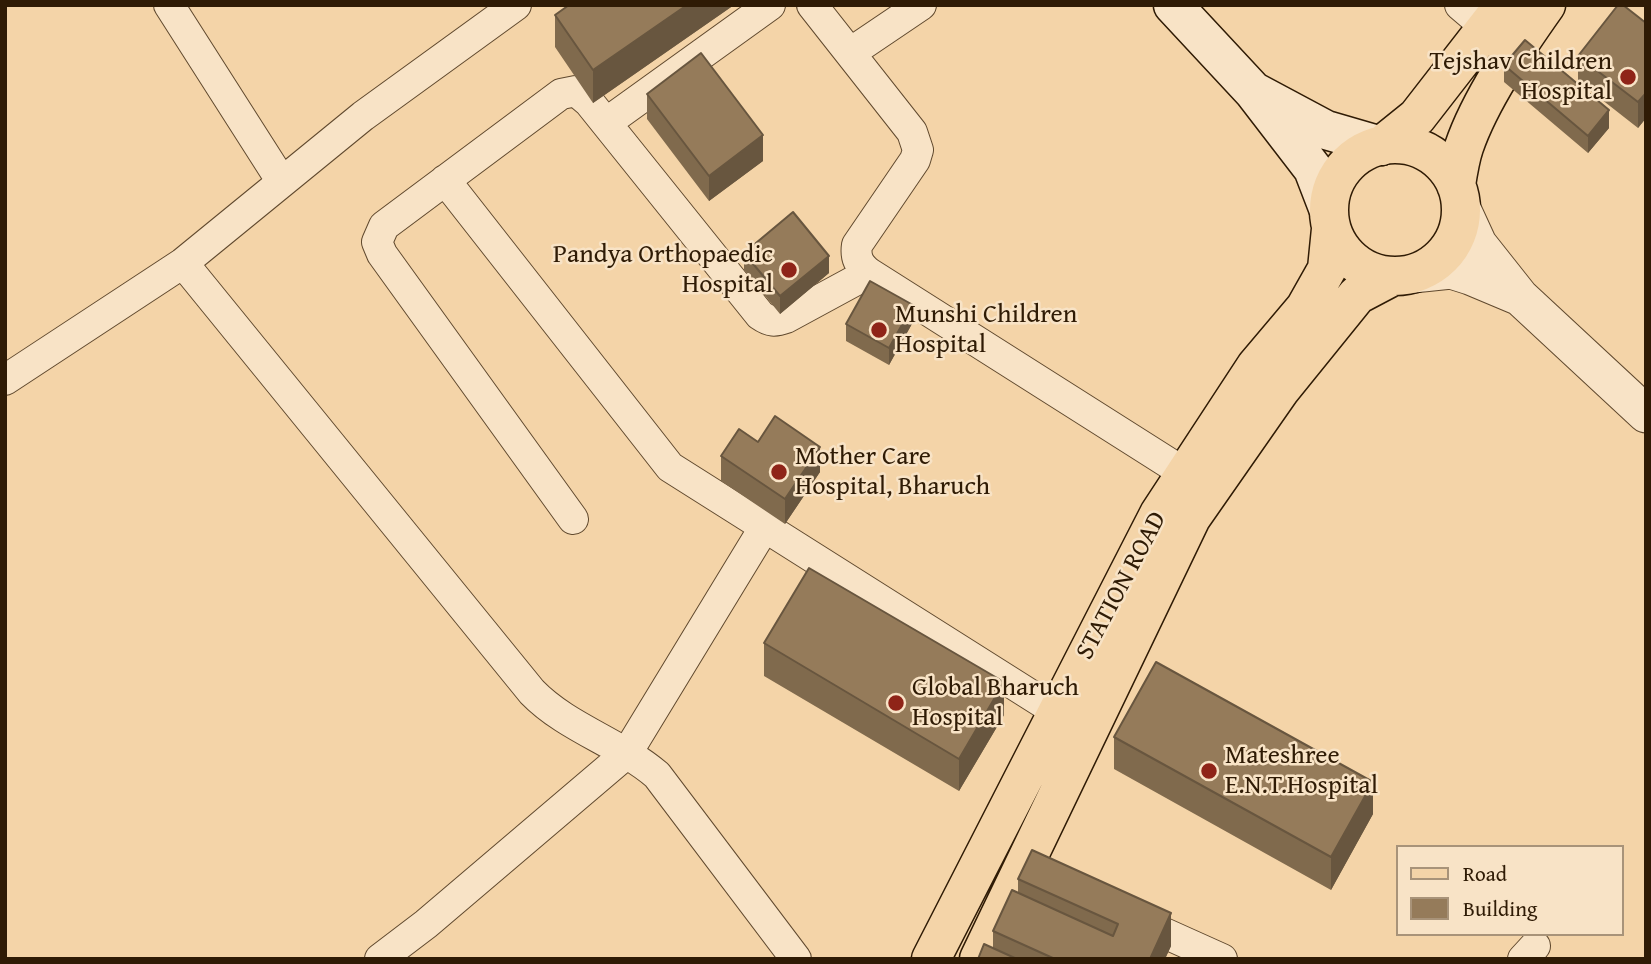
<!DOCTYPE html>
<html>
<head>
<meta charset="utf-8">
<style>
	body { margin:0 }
	#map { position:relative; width:1651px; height:964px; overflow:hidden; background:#f4d4a8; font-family:"Gentium Book Plus",serif }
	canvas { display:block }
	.frame { position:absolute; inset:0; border:7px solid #2f1b05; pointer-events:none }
	.legend { position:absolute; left:1396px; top:845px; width:228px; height:91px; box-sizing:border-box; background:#f8e3c6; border:2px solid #a89379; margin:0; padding:9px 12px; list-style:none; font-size:21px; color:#2f1b05 }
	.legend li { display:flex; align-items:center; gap:14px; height:35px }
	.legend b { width:35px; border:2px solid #a89379 }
</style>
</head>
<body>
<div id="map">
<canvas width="1651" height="964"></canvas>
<div class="frame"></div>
<ul class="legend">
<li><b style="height:9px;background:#f4d4a8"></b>Road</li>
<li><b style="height:19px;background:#957b5a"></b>Building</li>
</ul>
</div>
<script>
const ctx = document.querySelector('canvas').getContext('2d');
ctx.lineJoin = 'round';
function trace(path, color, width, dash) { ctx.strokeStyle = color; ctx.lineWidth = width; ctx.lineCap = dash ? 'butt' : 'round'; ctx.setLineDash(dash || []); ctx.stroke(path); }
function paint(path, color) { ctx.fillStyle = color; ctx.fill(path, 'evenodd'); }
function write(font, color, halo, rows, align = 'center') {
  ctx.font = font + ' "Gentium Book Plus",serif'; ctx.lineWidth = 5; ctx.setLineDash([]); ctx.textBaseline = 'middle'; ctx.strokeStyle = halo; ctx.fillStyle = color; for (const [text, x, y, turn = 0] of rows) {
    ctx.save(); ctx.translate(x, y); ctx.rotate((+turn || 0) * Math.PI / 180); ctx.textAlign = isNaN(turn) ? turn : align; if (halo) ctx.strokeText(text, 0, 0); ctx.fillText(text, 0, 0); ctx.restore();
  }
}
const minor = new Path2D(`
	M169,5L282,182
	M812,5L912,132L918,150L915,160L857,245C855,258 859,265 869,273L1186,474
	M1460,5L1487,28
	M850,53L921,5
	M606,123L770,5
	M445,180L670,467L1056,711
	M183,263L532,692C567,728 618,742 657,775L796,959
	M5,380L183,263L363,116L516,5
	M573,519L382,254L377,242L384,226L561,94L576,91L589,102L760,315C770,322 775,322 786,318L869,273
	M1133,919L1222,959
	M380,959L426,924L627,753L764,528
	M1523,959L1535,946`);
const tertiary = new Path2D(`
	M1413,274L1451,270L1470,276L1520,297L1478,244L1461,207
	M1520,297L1646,414`);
const secondary = new Path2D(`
	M1173,5L1253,91
	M1328,208L1313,169L1253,91L1326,130L1381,146`);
const primary = new Path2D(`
	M1329 210a66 66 0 1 1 132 0a66 66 0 1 1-132 0Z
	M1381,146L1417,117L1504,5
	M1456,185C1458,172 1460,159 1464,147C1480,100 1517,46 1546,5
	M931,959L1159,514L1256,366L1305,308L1327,269L1331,229
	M979,959L1191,518L1281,389L1357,295L1393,276`);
trace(minor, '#60492e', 32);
trace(tertiary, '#60492e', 39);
trace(secondary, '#2f1b05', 41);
trace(primary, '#2f1b05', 41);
trace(minor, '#f8e3c6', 30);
trace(tertiary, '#f8e3c6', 37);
trace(secondary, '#f8e3c6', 38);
trace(primary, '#f4d4a8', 38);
paint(new Path2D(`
	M569,5H734L593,103L555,47V15Z
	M1646,23V118L1638,128L1578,81V56Z
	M1504,65L1609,128L1588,153L1504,82Z
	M647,94L763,161L709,201L647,119Z
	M744,253L829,273L780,314L744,270Z
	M913,322L889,365L846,341V324Z
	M758,442L820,472L785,524L721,481V456Z
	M764,643L1004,715L959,791L764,676Z
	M1114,737L1373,814L1331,890L1114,769Z
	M1018,879L1171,946L1165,959H978L993,948V931L1018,893Z`), '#806a4d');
paint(new Path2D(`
	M687,5H734L593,103V70Z
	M1646,93V118L1638,128V102Z
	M1609,110V128L1588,153V136Z
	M763,135V161L709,201V176Z
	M829,256V273L780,314V296Z
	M913,305V322L889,365V348Z
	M820,447V472L785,524V499Z
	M1004,682V715L959,791V759Z
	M1373,782V814L1331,890V857Z
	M1171,913V946L1165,959H1150Z`), '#68563f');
const building = new Path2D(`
	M569,5H687L593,70L555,15Z
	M1618,5H1623L1646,23V93L1638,102L1578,56Z
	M1525,40L1609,110L1588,136L1504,65Z
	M701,53L763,135L709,176L647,94Z
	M793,212L829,256L780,296L744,253Z
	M870,281L913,305L889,348L846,324Z
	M775,416L820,447L785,499L721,456L739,429L758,442Z
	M809,568L1004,682L959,759L764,643Z
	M1156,662L1373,782L1331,857L1114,737Z
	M1032,850L1171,913L1150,959H1055L993,931L1012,890L1113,936L1118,924L1018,879Z
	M984,944L1017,959H978Z`);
paint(building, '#957b5a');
trace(building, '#68563f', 2);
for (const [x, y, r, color] of [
	[1628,77,9,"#8f2418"],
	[789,270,9,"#8f2418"],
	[879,330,9,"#8f2418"],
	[779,472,9,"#8f2418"],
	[896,703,9,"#8f2418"],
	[1209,771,9,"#8f2418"]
]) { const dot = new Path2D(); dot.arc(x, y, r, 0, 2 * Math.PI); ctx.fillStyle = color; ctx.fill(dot); trace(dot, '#f8e3c6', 2.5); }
write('26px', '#2f1b05', '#f8e3c6', [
	["Tejshav Children",1612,62,"right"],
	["Hospital",1612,92,"right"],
	["Pandya Orthopaedic",773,255,"right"],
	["Hospital",773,285,"right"],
	["Munshi Children",895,315],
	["Hospital",895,345],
	["Mother Care",795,457],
	["Hospital, Bharuch",795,487],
	["Global Bharuch",912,688],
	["Hospital",912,718],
	["Mateshree",1225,756],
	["E.N.T.Hospital",1225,786]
], 'left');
write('26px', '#2f1b05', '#f8e3c6', [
	["STATION ROAD",1122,586,-62]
]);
</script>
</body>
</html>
